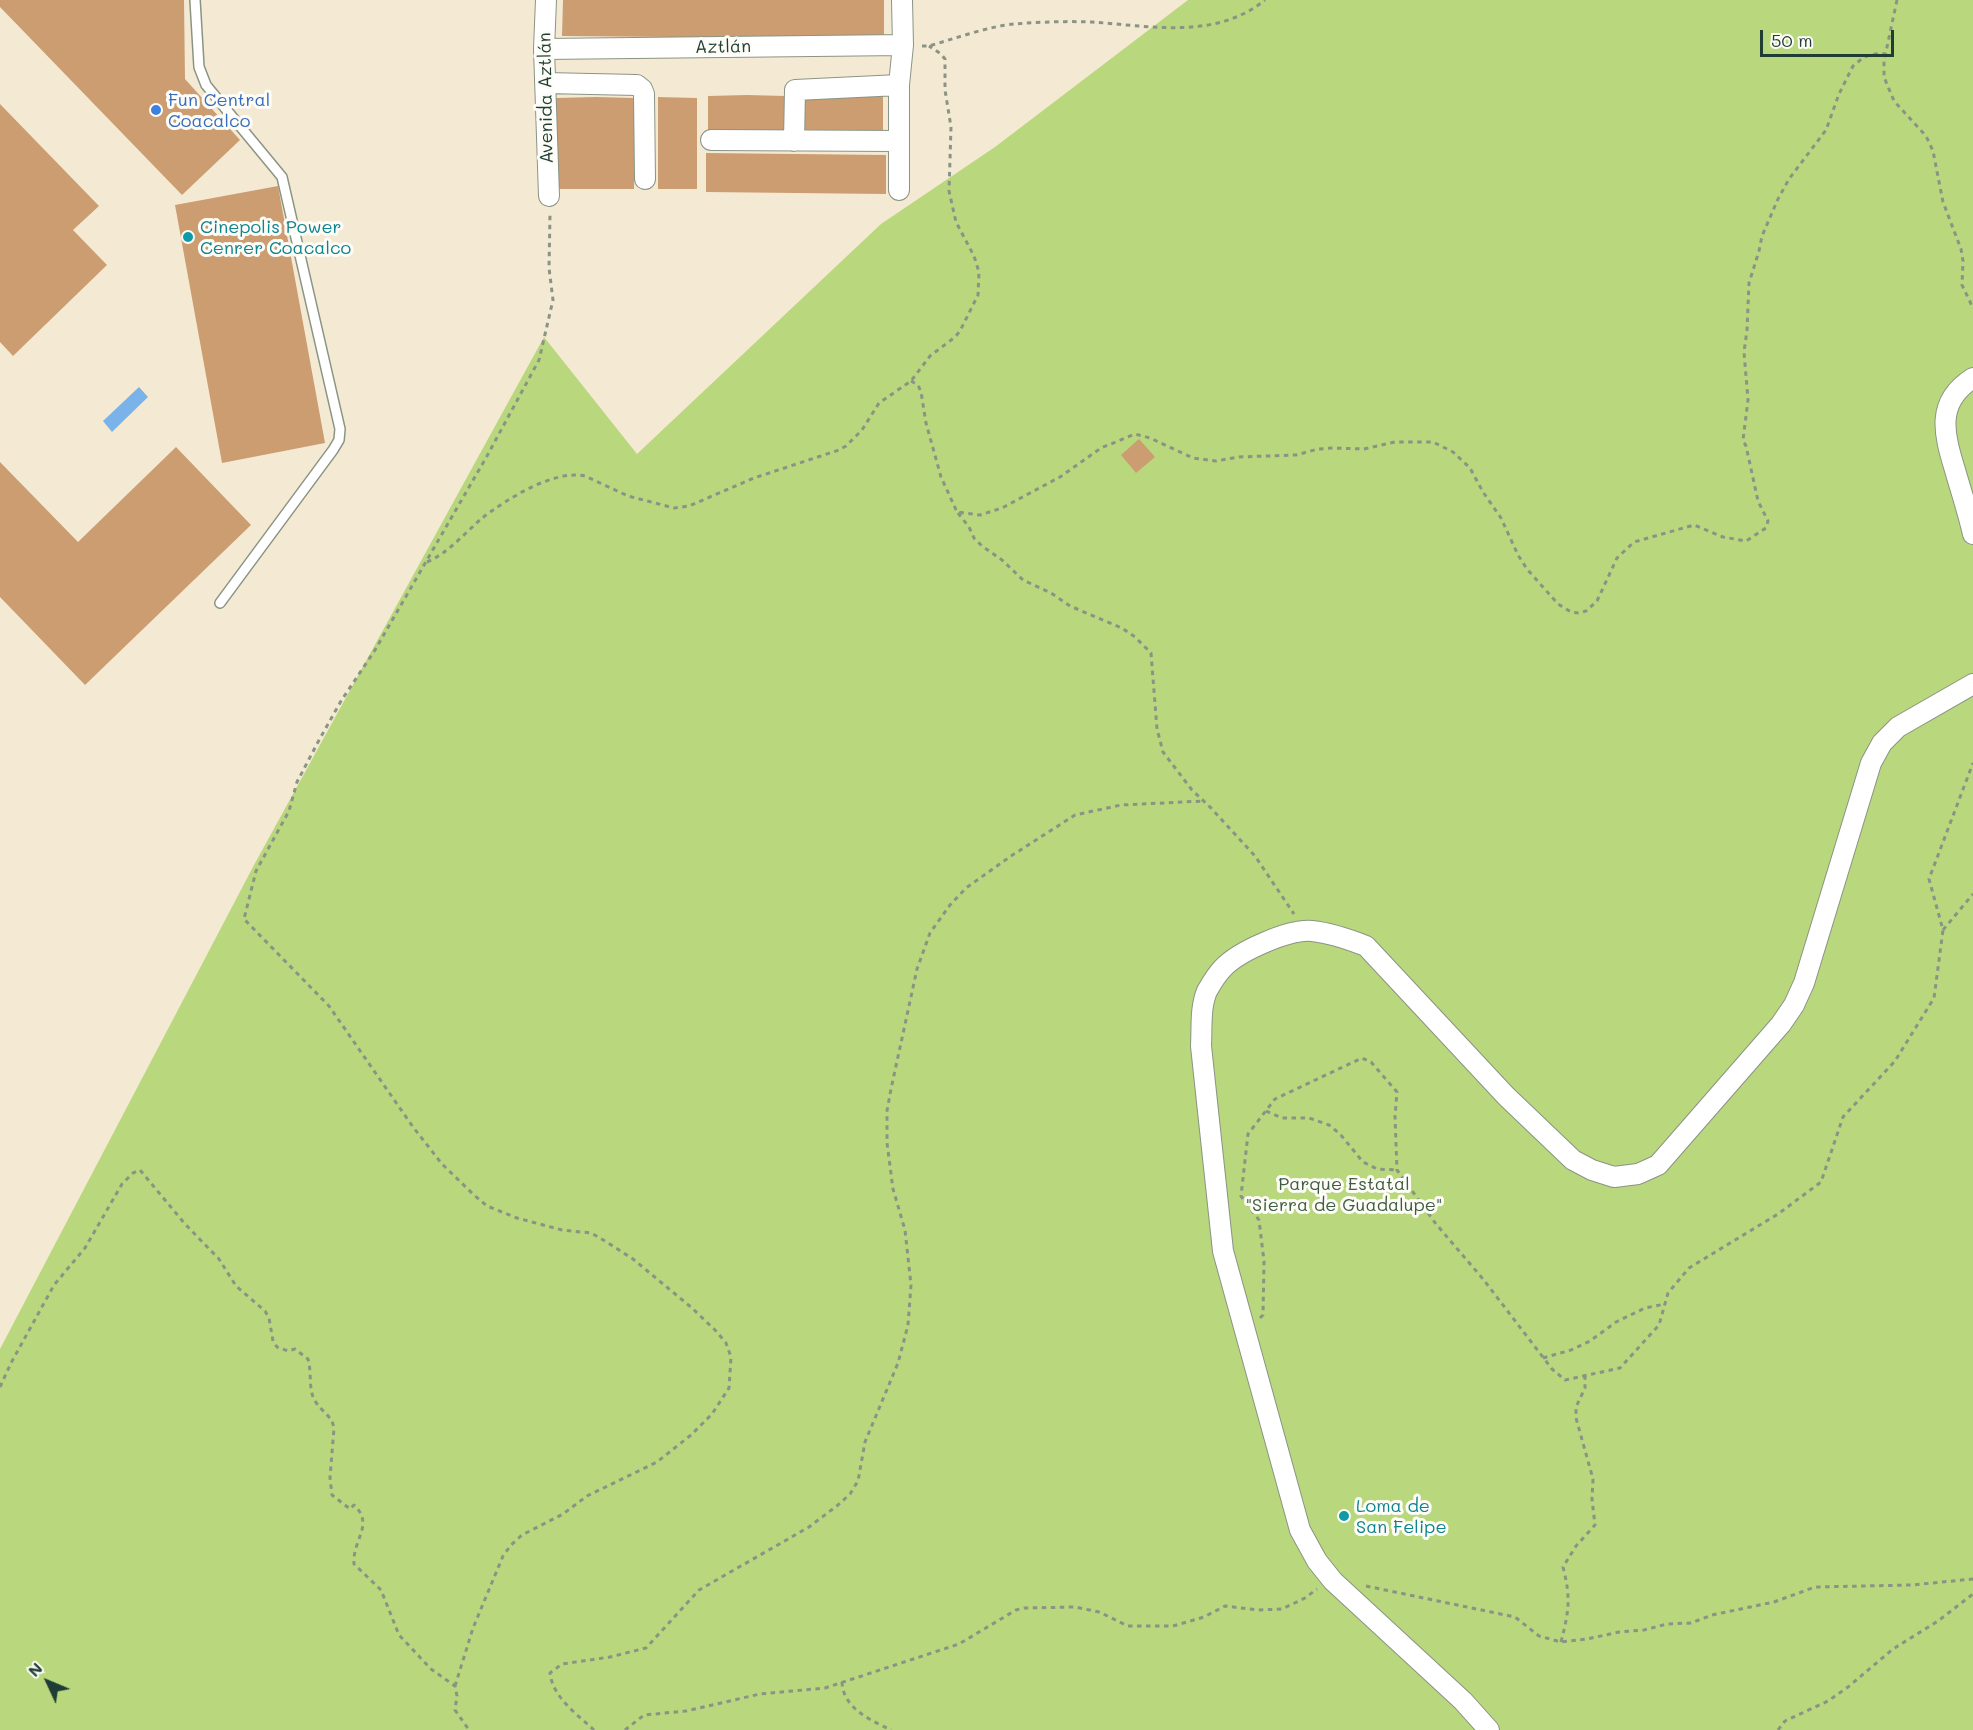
<!DOCTYPE html>
<html>
<head>
<meta charset="utf-8">
<style>
	body { margin:0 }
	#map { position:relative; width:1973px; height:1730px; overflow:hidden; background:#f4ead4; font-family:Mali,sans-serif }
	canvas { display:block }
	.north { position:absolute; left:18px; top:1652px; width:60px; height:60px; -webkit-text-stroke:4px #fdfcf7; paint-order:stroke; rotate:314deg; font-size:16px; font-weight:700; line-height:24px; text-align:center; color:#1f3d34 }
	.north::after { content:''; display:block; margin:auto; width:21px; height:27px; background:#1f3d34; clip-path:polygon(50% 0,100% 100%,50% 72%,0 100%) }
	.scale { position:absolute; left:1760px; top:30px; width:134px; height:27px; box-sizing:border-box; border:3px solid #1f3d34; border-top:0; padding-left:8px; font-size:18px; line-height:21px; white-space:nowrap; color:#1f3d34; -webkit-text-stroke:4px #fdfcf7; paint-order:stroke }
</style>
</head>
<body>
<div id="map">
<canvas width="1973" height="1730"></canvas>
<div class="north">N</div>
<div class="scale">50 m</div>
</div>
<script>
const ctx = document.querySelector('canvas').getContext('2d');
ctx.lineJoin = 'round';
function paint(path, color) { ctx.fillStyle = color; ctx.fill(path, 'evenodd'); }
function trace(path, color, width, dash) { ctx.strokeStyle = color; ctx.lineWidth = width; ctx.lineCap = dash ? 'butt' : 'round'; ctx.setLineDash(dash || []); ctx.stroke(path); }
function write(font, color, halo, rows, align = 'center') {
  ctx.font = font + ' Mali,sans-serif'; ctx.lineWidth = 6; ctx.setLineDash([]); ctx.textBaseline = 'middle'; ctx.strokeStyle = halo; ctx.fillStyle = color; for (const [text, x, y, turn = 0] of rows) {
    ctx.save(); ctx.translate(x, y); ctx.rotate((+turn || 0) * Math.PI / 180); ctx.textAlign = isNaN(turn) ? turn : align; if (halo) ctx.strokeText(text, 0, 0); ctx.fillText(text, 0, 0); ctx.restore();
  }
}
paint(new Path2D(`
	M1188,0H1973V1730H0V1349L254,865L544,337L637,454L881,224L995,147Z`), '#b9d77d');
paint(new Path2D(`
	M139,387L148,397L112,432L103,421Z`), '#79b3ea');
paint(new Path2D(`
	M0,0H184L185,79L240,140L182,195L0,7Z
	M563,0H884V39L562,36Z
	M747,95L786,96V133L708,132V96Z
	M844,95L883,96V133L805,132V96Z
	M596,97L635,98L634,189H556V98Z
	M658,97L697,98V189H658Z
	M0,104L99,206L73,230L107,265L13,356L0,342Z
	M706,153L886,155V194L706,192Z
	M278,186L325,443L222,463L175,205Z
	M1139,439L1155,457L1136,473L1121,455Z
	M176,447L251,525L85,685L0,597V462L78,542Z`), '#cb9d71');
const service = new Path2D(`
	M195,0L199,67L206,85L282,177L340,429L339,440L333,450L220,603`);
const minor = new Path2D(`
	M546,0L544,49L549,196
	M544,49L903,45
	M545,83L637,85L642,89L644,94L645,179
	M711,140L899,141
	M794,141L795,90L899,85
	M899,190V85L903,45L902,0
	M1973,378C1935,402 1944,434 1955,470C1961,491 1968,512 1973,534
	M1489,1730L1463,1701L1333,1581L1317,1561L1300,1530L1223,1251L1201,1046C1202,1028 1200,1007 1207,991C1211,984 1218,973 1223,968C1239,951 1289,929 1312,931C1331,933 1348,939 1366,946L1506,1096L1573,1160L1592,1170L1614,1177L1638,1174L1658,1165L1781,1024L1794,1005L1804,983L1871,763L1882,743L1898,727L1973,684`);
trace(service, '#8a9484', 12);
trace(minor, '#8a9484', 22);
trace(new Path2D(`
	M1897,0L1884,61V77L1894,101L1926,136L1933,151L1943,202L1961,249L1963,261L1962,285L1973,308
	M922,46H929C953,39 990,26 1014,24C1039,22 1066,21 1092,22C1150,26 1216,40 1265,0
	M911,381L918,385L921,392L926,423L941,477L957,512L980,515L1002,508L1060,477L1101,448L1135,434L1150,438L1193,458L1216,461L1239,457L1296,455L1318,449L1333,448L1364,449L1395,442H1433L1453,452L1470,468L1483,492L1501,518L1518,555L1527,569L1558,604L1571,612L1579,613L1586,611L1597,601L1617,558L1634,542L1694,525L1723,537L1746,541L1766,528L1768,521L1758,501L1746,446L1743,440L1748,400L1744,352L1747,330L1749,283L1759,251L1762,236L1778,199L1789,179L1826,130L1839,94L1853,66L1864,57L1879,53L1886,54
	M958,513L969,527L974,538L982,546L1002,560L1023,580L1051,593L1070,606L1122,628L1135,637L1151,653L1157,729L1163,752L1192,790L1210,807L1255,856L1294,914
	M427,562C448,553 464,534 481,519C505,500 554,469 585,476L628,496L674,508L689,506L754,478L839,450L846,446L862,430L879,403L911,381L930,356L955,337L960,331L978,295L979,272L974,256L956,222L949,191L951,127L945,90V59L941,54L929,46
	M1943,930L1973,894
	M1266,1111L1282,1118H1309L1329,1125L1340,1134L1363,1162L1377,1169L1397,1170
	M1260,1318L1263,1315L1264,1261L1259,1220L1241,1196L1248,1134L1275,1099L1362,1058L1371,1062L1397,1092L1395,1116L1397,1170L1436,1224L1483,1279L1552,1369L1565,1380L1620,1368L1659,1325L1668,1293L1689,1268L1778,1214L1821,1182L1843,1117L1895,1061L1934,998L1943,930L1929,879L1973,763
	M1543,1358L1571,1350L1590,1341L1616,1322L1645,1308L1665,1304
	M0,1387L11,1363L54,1285L85,1248L122,1184L133,1173L140,1170L185,1224L219,1259L236,1286L265,1311L269,1318L273,1341L277,1347L288,1351L295,1349L308,1359C312,1373 308,1389 315,1401C322,1412 332,1416 334,1428L330,1478L332,1495L350,1509L354,1505C375,1525 352,1540 354,1564L381,1590L399,1635L431,1669L455,1686L457,1696L455,1710L469,1730
	M1366,1586L1515,1617L1539,1636L1561,1642L1587,1639L1619,1632L1644,1630L1667,1624L1691,1623L1712,1615L1774,1602L1815,1587L1912,1585L1973,1579
	M1561,1642C1569,1611 1571,1598 1563,1567L1576,1546L1595,1525L1592,1499L1593,1479L1576,1418V1407L1585,1388V1376
	M842,1682C843,1708 870,1720 891,1730
	M455,1686L473,1628L503,1556L511,1545L522,1535L563,1514L587,1496L657,1462L691,1435L712,1414L729,1388L731,1357L726,1343L716,1331L692,1308L633,1259L605,1241L591,1233L562,1230L517,1218L487,1206L474,1195L442,1164L413,1127L329,1006L244,919L256,871L289,811L297,782L318,742L341,701L375,650L487,456L539,360L553,300L549,268L550,215
	M594,1730C577,1714 553,1698 550,1673L562,1664L610,1657L646,1648L699,1590L809,1527L838,1505L850,1494L858,1481L865,1442L898,1363L908,1325L911,1285L905,1230L893,1189L887,1143V1111L891,1089L917,969L930,933L950,905L966,888L1011,856L1075,815L1121,805L1204,801
	M625,1730L644,1715L686,1711L760,1694L825,1688L959,1644L1016,1610L1024,1608L1075,1607L1099,1612L1128,1626H1173L1204,1617L1225,1606L1258,1610L1282,1609L1305,1598L1317,1589
	M1778,1730L1785,1721L1828,1701L1848,1687L1893,1649L1938,1621L1973,1594`), '#8a9484', 3, [4.5, 4.5]);
trace(service, '#fff', 9);
trace(minor, '#fff', 20);
for (const [x, y, r, color] of [
	[156,110,6,"#3f7fe0"],
	[188,237,6,"#0f9aa8"],
	[1344,1516,6,"#0f9aa8"]
]) { const dot = new Path2D(); dot.arc(x, y, r, 0, 2 * Math.PI); ctx.fillStyle = color; ctx.fill(dot); trace(dot, '#fdfcf7', 2); }
write('18px', '#1f3d34', '#fdfcf7', [
	["Aztlán",723,47,-1],
	["Avenida Aztlán",546,98,-91]
]);
write('18px', '#366cbe', '#fdfcf7', [
	["Fun Central",168,100],
	["Coacalco",168,121]
], 'left');
write('18px', '#0d838f', '#fdfcf7', [
	["Cinepolis Power",200,227],
	["Cenrer Coacalco",200,248],
	["Loma de",1356,1506],
	["San Felipe",1356,1527]
], 'left');
write('18px', '#3e5c43', '#fdfcf7', [
	["Parque Estatal",1344,1184],
	["\"Sierra de Guadalupe\"",1344,1205]
]);
</script>
</body>
</html>
